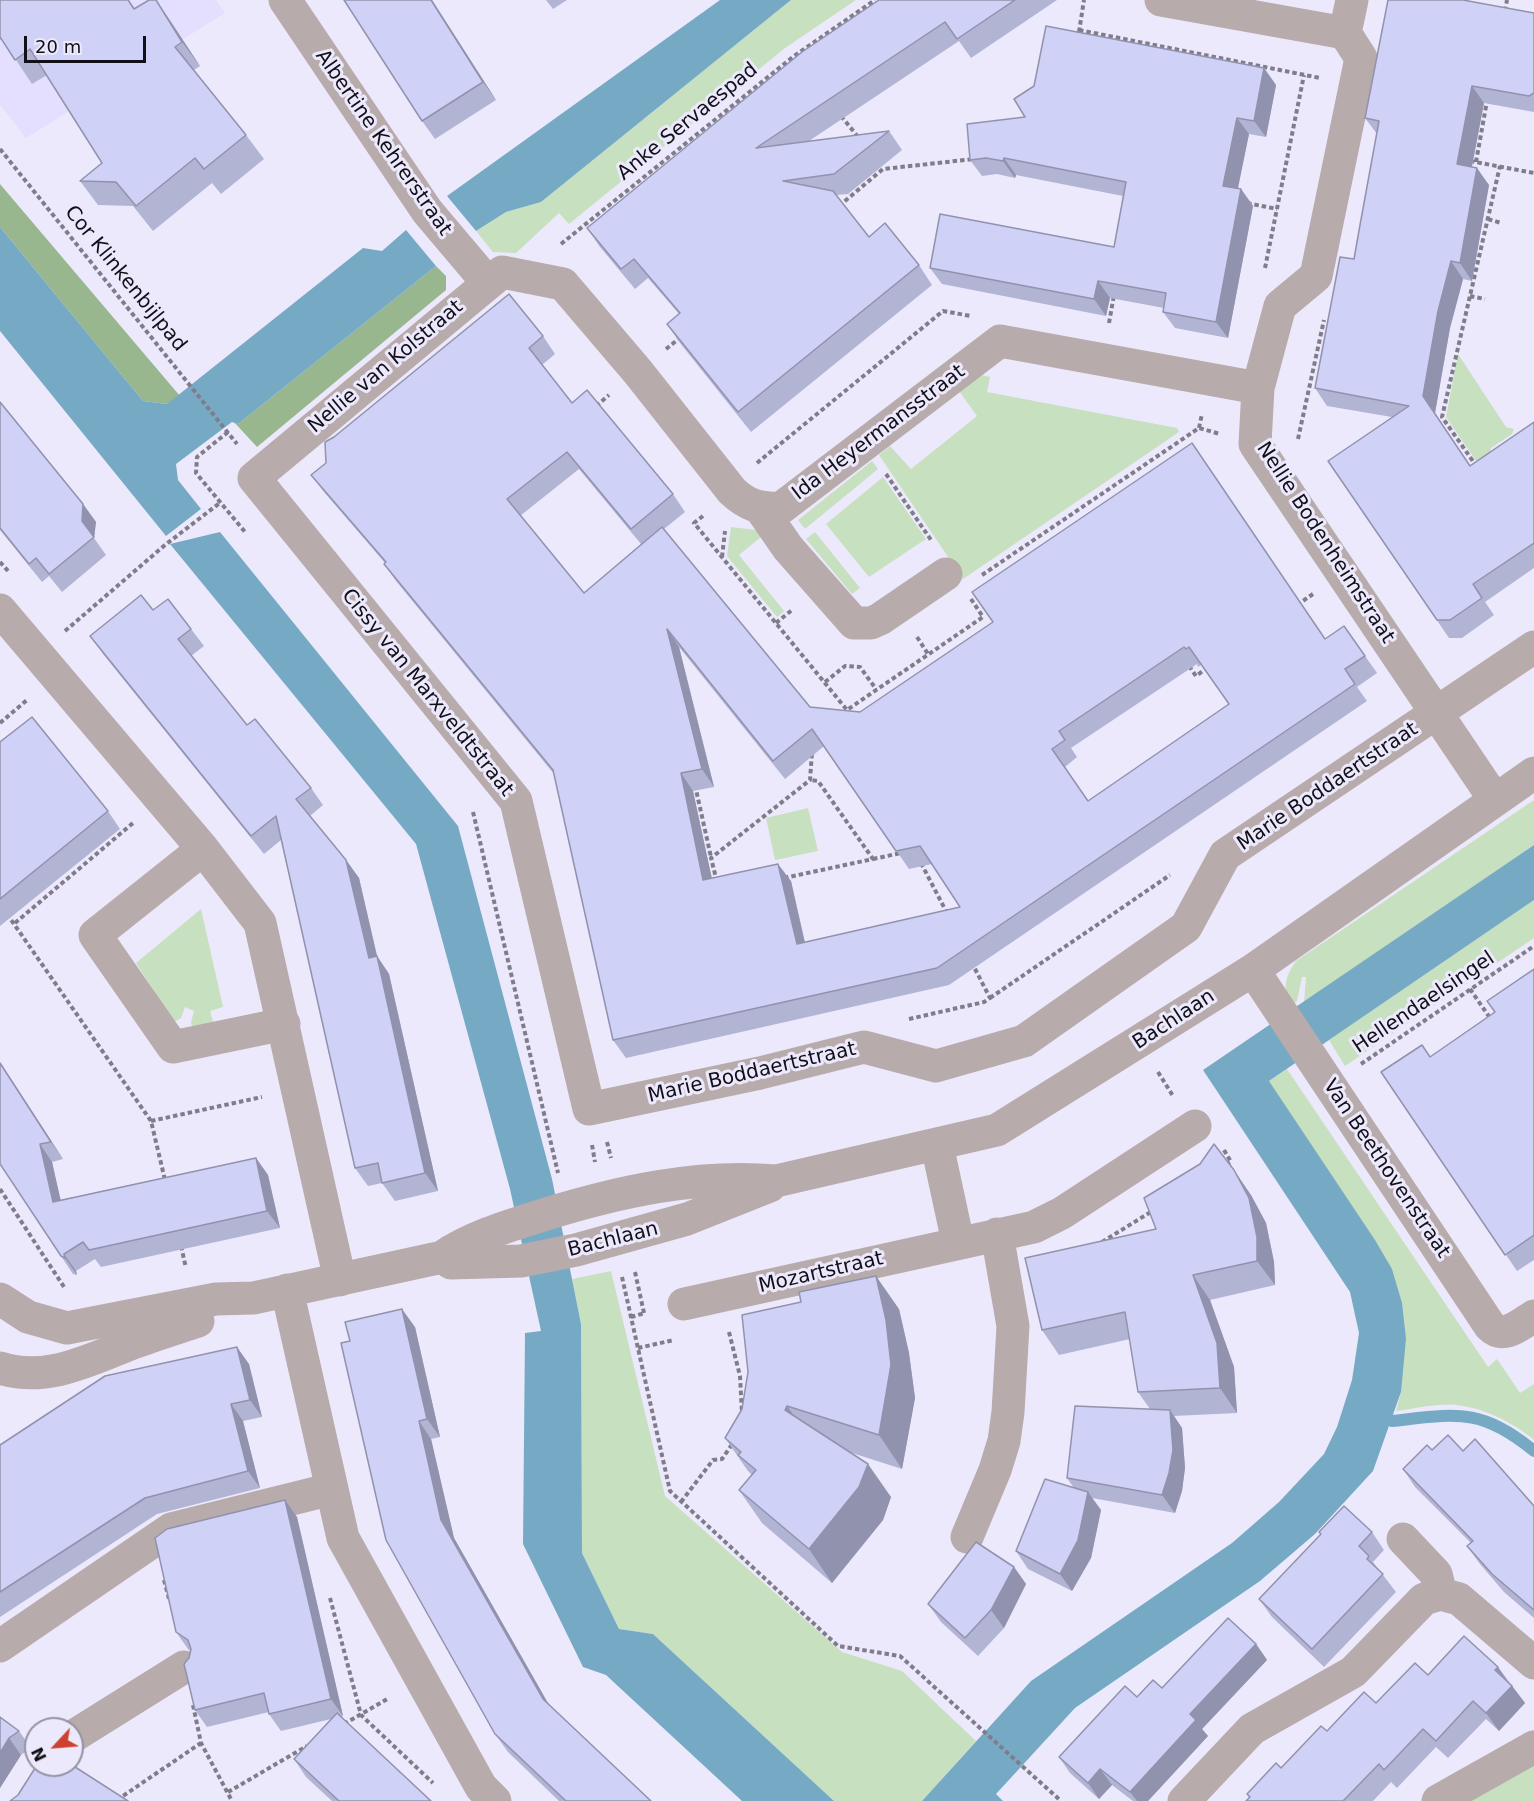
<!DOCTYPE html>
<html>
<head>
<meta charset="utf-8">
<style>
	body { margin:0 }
	#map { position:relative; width:1534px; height:1801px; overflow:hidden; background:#ede9fd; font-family:"DejaVu Sans",sans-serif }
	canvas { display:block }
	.north { position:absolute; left:24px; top:1717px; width:60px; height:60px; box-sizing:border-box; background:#ede9fd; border:2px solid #9592a1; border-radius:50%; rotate:244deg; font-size:16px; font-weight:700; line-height:24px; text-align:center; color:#110f17 }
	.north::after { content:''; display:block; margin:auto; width:21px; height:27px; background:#ce4130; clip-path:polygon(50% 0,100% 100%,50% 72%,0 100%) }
	.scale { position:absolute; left:24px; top:36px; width:122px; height:27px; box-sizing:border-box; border:3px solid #110f17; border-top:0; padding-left:8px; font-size:18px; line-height:21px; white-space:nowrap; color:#110f17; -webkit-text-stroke:4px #ede9fd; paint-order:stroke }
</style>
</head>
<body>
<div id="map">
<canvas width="1534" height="1801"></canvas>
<div class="north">N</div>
<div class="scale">20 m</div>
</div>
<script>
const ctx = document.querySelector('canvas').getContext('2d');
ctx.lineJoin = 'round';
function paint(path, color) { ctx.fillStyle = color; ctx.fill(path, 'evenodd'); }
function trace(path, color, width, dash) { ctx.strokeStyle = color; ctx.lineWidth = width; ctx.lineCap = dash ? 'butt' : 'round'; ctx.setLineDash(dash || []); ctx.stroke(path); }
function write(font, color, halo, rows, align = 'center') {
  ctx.font = font + ' "DejaVu Sans",sans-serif'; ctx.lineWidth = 6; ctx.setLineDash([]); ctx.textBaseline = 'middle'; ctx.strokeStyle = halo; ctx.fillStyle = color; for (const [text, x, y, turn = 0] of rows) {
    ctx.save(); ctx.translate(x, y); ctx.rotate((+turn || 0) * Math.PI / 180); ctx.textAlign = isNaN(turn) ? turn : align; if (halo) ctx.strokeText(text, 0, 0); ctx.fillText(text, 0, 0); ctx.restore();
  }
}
paint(new Path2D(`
	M0,0H216L225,13L26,138L0,105Z`), '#e4dffe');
paint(new Path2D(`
	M791,0H856L785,48L569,224L559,213L516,253L493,252L476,231L506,212L541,202Z
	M1458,354L1506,427L1514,429L1512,434L1491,448L1485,474L1446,417Z
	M977,374L990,377L987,392L1177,428L1179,432L963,579L879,455L890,446L911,469L977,416L959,391Z
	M872,461L878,469L805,529L798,520Z
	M883,477L926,539L869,577L826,524Z
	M731,527L757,530L761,537L739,555L784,611L777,617L727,556Z
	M815,532L860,588L852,594L806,539Z
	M1534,800V845L1304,1002L1306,977H1302L1297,1001L1288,1006C1283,988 1285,976 1296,961Z
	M808,808L818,851L775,860L766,818Z
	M1534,900V938L1345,1066L1329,1040Z
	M201,909L223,1007L210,1011L214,1025L193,1030L191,1022L194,1011L185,1007L181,1018L174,1022L136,963Z
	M1287,1069L1488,1367L1497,1359L1520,1393L1534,1384V1440C1514,1423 1484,1408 1457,1405C1438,1403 1415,1409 1396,1411L1401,1392L1269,1081Z
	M611,1271L665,1496L842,1652L902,1671L976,1741L922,1801H834L653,1634L619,1629L582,1553L581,1324L572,1279Z
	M1534,1763V1801H1463Z`), '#c7e0bf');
paint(new Path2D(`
	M0,184L180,396L167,404L143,401L0,227Z
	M436,266L446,276V290L257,447L233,421L238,424Z`), '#98b78e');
paint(new Path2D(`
	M720,0H791L541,202L506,212L476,231L447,196Z
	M0,227L143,401L167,404L363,248L382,251L406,230L436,266L238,424L232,422L176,464L178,480L201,509L166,536L0,331Z
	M220,532L458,826L552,1179L581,1324L582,1553L619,1629L653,1634L834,1801H742L606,1675L583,1667L523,1544L525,1333L541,1331L510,1189L416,844L170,544Z
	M1534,845V900L1269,1081L1375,1240L1392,1269L1402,1303L1406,1339L1401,1392L1373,1471L1315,1534L1260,1581L1075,1708L996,1794L1003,1801H922L1031,1681L1232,1543L1279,1502L1324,1454L1337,1427L1352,1380L1359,1333L1350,1292L1203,1070Z`), '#76aac4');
trace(new Path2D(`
	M1392,1421C1456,1414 1481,1407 1534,1451`), '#76aac4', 12);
trace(new Path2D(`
	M1505,11L1507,0
	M1079,30L1320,78
	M1079,32L1084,0
	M841,116L859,138
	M0,149L237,444
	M1470,161L1534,173
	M1476,162L1487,101
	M1247,203L1277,209
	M839,206L883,169L974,159
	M1488,219L1501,223
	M561,244L794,56L875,0
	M1265,268L1304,75
	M1470,296L1485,299
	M1109,323L1114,295
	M666,349L681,337
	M596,406L609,395
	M1199,428L1202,414
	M228,432L197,457L196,473L245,532
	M1298,439L1324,320
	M757,463L943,311L971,316
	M1477,467L1442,417L1500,166
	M886,474L931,540
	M703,516L694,523L847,710L983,617L971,599
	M722,557L725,531
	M0,562L9,572
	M982,575L1199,428L1220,434
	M1297,605L1313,594
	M776,623L792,610
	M65,631L165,545L221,502
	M917,637L928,654
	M1189,666L1196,676L1207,668
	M825,682L845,666L860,667L876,689
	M0,723L27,700
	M695,785L711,857
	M473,812L558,1173
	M873,859L901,853
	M921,863L948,915
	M784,878L873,859L818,781L810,780
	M717,882L711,858L810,780L812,752
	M7,914L151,1121L165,1180
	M15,923L133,823
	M1470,989L1490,1018
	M990,998L1170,875
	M909,1019L984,1002L990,998L973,965
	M1361,1064L1534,946
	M1158,1072L1173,1096
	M151,1121L262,1097
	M607,1142L611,1158
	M592,1145L595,1162
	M1224,1150L1231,1162L1224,1166
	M0,1189L64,1287
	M1102,1242L1154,1210
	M181,1246L186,1268
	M635,1272L644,1313
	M622,1277L670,1491L838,1646L900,1656L1061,1801
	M631,1317L645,1313
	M729,1332L740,1376L742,1413
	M638,1348L674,1340
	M681,1502L713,1460L722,1459L733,1443
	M164,1580L169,1599
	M330,1598L361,1715L433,1783
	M193,1705L201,1743L232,1801
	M344,1724L389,1698
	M228,1792L307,1746
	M117,1800L201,1743`), '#807d8b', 4, [4.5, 3]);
trace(new Path2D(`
	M285,0L427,211L487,282
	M1161,0L1345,33
	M1352,0L1345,33L1361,58L1316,276L1280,306L1258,388L1255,444L1495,800
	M1258,388L1000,341L781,508C760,509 748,506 732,491L638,372L563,284L502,272L254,478L516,801L589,1109L760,1073L864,1047L936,1066L1024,1041L1186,927L1225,855L1534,647
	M761,509L788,548L854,623H871L880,619L946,574
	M0,610L203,849L260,923L340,1280
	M203,849L95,935L173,1047L284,1024
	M1253,970L1490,1326C1504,1340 1521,1324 1534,1316
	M937,1145L958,1242
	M442,1257L451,1263L521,1261L576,1250L687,1219L770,1186
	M287,1290L343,1538L481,1787L495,1801
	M0,1299L28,1317L67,1328L216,1299L253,1298L442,1257C471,1237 508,1226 543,1215C617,1192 697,1174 776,1181L997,1130L1253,970L1534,773
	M684,1304L1034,1227L1062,1213L1195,1126
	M0,1368C46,1383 90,1360 133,1343C154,1335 177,1328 198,1321
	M967,1537L995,1470L1004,1441L1008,1412L1013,1326L997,1234
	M1403,1539L1436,1574L1441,1594
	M0,1646L171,1529L332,1489
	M72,1737L184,1667
	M1184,1801L1252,1729L1353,1672L1424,1599L1441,1594L1459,1599L1534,1663
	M1438,1801L1534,1747`), '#b8abab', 33);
paint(new Path2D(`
	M0,0H129L135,9L156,0L171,22L200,66L194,70L246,135L264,159L221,194L212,183L153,231L133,206L98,205L80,181L102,163L47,75L32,84L2,39L0,40Z
	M344,0H432L496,100L435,139L422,121Z
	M546,0H567L553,9Z
	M879,0H1057L971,58L959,41L809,141L889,131L902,150L848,194L836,195L869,237L919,265L932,285L751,432L680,343L667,324L679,314L648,278L635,289L600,247L587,228Z
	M1534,13V112L1484,103L1472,167L1489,185L1472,281L1463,279L1450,328L1435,413L1470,465L1534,422V568L1485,602L1494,615L1462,638H1449L1328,461L1392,417L1327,406L1315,388L1354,259L1377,134L1365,118Z
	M1264,68L1276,85L1266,137L1249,134L1237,189H1241L1253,206L1228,338L1175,328L1163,312L1164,308L1110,298L1106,316L942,284L930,268L1114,247L1123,196L1016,175L1015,178L997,174L982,176L970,160L1025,117Z
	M543,336L555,354L542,365L572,403L673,494L685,512L664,529L810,707L860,712L993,622L1325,639L1344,626L1377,673L1357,687L1367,701L949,985L626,1058L613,1040L554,774L396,581L384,564L385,563L324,492L311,475ZM579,469L641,544L584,593L520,516ZM679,647L785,779L824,746L909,869L932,864L960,907L805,942L791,881L712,879L693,791L714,787ZM1197,664L1198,667L1201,665L1229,704L1088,801L1065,767L1077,757L1071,748Z
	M0,402L83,504L96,522L94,538L106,555L62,592L49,576L42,582L0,530Z
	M153,610L191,629L204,646L191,656L247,725L311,788L323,805L310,816L346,860L359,878L377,956L389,974L438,1191L395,1201L382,1183L368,1186L355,1168L281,840L264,854L103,654L90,636Z
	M0,742L108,811L120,829L0,926Z
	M1534,969V1260L1517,1271L1381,1072L1431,1057L1495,1012Z
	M0,1062L63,1159L52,1162L60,1200L256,1158L268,1175L280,1228L101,1267L95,1259L76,1271L77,1275L73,1274L61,1256Z
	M1251,1195L1266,1223L1274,1262L1275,1285L1210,1300L1234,1367L1237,1413L1174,1416L1182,1428L1185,1468L1182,1491L1175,1513L1092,1498L1101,1510L1091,1558L1072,1591L1028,1569L1016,1551L1074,1488L1067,1478L1150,1409L1138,1392L1130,1339L1059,1355L1042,1330L1156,1229Z
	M801,1302L899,1309L909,1353L915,1398L902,1469L849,1452L891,1497L883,1520L832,1583L762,1523L739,1490L752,1475L748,1471L725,1438L742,1409Z
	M415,1327L440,1437L431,1439L454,1538L548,1704L651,1801H559L508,1752L495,1734L386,1540Z
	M249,1364L262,1417L243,1421L260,1488L157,1514L0,1617V1445Z
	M1432,1450L1463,1451L1534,1506V1618L1504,1592L1480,1564L1467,1546L1471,1543L1415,1487L1403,1469Z
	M297,1517L343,1716L341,1717L431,1801H332L306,1777L294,1759L331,1719L281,1731L269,1714V1712L207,1727L195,1710L189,1658L190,1651L188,1649L176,1632Z
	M1319,1532H1372L1384,1550L1373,1562L1396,1592L1324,1667L1272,1617L1259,1599L1321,1535Z
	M1014,1567L1026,1584L1004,1628L978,1656L941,1622L928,1604Z
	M1256,1644L1267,1660L1202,1729L1208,1736L1148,1801H1133L1112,1785L1099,1799L1070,1773L1059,1757L1137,1697L1162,1688Z
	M1498,1667L1525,1703L1499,1731L1486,1719L1448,1758L1436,1747L1397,1788L1391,1782L1373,1801H1246L1249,1797L1247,1794L1281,1768L1327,1731L1428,1675Z
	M0,1717L19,1731L31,1748L21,1755L0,1788Z`), '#b2b4d4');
paint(new Path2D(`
	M156,0L171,22L200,66L182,42Z
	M431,0H432L496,100L483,82Z
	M1264,68L1276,85L1266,137L1254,121Z
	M1472,86L1484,103L1469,181L1457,164Z
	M1237,118L1249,134L1235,203L1223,186Z
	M1004,158L1016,175L1015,178L1003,161Z
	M1477,168L1489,185L1472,281L1460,263Z
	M1241,189L1253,206L1228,338L1216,322Z
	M1451,261L1463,279L1450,328L1435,413L1423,396L1438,311Z
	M1098,281L1110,298L1106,316L1094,299Z
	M83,504L96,522L94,538L82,521Z
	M667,629L679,647L714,787L702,769Z
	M681,773L693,791L716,898L703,880Z
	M346,860L359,878L377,956L389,974L438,1191L425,1173L369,958Z
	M778,864L791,881L809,962L797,944Z
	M0,1062L63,1159L51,1142Z
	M40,1144L52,1162L65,1219L53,1202Z
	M256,1158L268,1175L280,1228L267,1211Z
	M1234,1170L1251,1195L1266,1223L1274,1262L1275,1285L1257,1261Z
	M64,1254L76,1271L77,1275L65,1258Z
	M1193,1275L1210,1300L1234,1367L1237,1413L1220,1388Z
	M876,1276L899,1309L909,1353L915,1398L902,1469L879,1435Z
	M402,1309L415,1327L440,1437L427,1419Z
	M237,1347L249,1364L262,1417L250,1400Z
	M231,1404L243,1421L260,1488L248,1471Z
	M787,1406L811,1439L785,1410Z
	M1170,1410L1182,1428L1185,1468L1182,1491L1175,1513L1162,1495Z
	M419,1421L431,1439L454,1538L556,1717L543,1699L441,1520Z
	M868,1464L891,1497L883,1520L832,1583L809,1549Z
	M1088,1492L1101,1510L1091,1558L1072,1591L1060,1574Z
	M285,1500L297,1517L343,1716L331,1699Z
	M1014,1567L1026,1584L1004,1628L991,1610Z
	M1256,1644L1267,1660L1202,1729L1208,1736L1148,1801H1137L1130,1792L1190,1714Z
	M1498,1667L1510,1685L1495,1670Z
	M1512,1686L1525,1703L1499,1731L1486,1713Z
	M9,1738L21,1755L0,1788V1753Z
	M1100,1769L1112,1785L1099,1799L1088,1783Z`), '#9192ad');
const building = new Path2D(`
	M0,0H128L134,9L149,0H156L182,42L175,47L246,135L204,169L195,158L136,206L116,182L80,181L102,163L30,49L15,60L0,37Z
	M344,0H431L483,82L422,121Z
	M879,0H1015L957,39L945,22L756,148L889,131L834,174L783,181L833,191L869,237L885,223L919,265L738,412L667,324L680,313L634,259L621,269L587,228L802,52Z
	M1388,0H1463L1534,13V93L1529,96L1472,86L1457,164L1477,168L1460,263L1451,261L1438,311L1423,396L1470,466L1534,422V543L1473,584L1482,598L1450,620H1437L1328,461L1409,406L1315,388L1340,257L1354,259L1360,225L1379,121L1365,118Z
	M1046,26L1264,68L1254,121L1237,118L1223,186L1241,189L1216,322L1163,312L1166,293L1098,281L1094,299L930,268L940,214L1114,247L1126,182L1004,158L1003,161L986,158L970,160L967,124L1025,117L1014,99L1034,86Z
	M509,294L543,336L529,348L572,403L587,390L673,494L631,529L567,452L507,499L584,593L662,527L810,707L860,712L993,622L972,592L1192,443L1325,639L1344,626L1365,656L1345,669L1355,684L937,968L613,1040L553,770L384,564L386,562L311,475L326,463L325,442L334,437ZM667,629L773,761L812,729L896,851L920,846L960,907L797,944L778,864L703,880L681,773L702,769ZM1184,647L1186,649L1189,647L1229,704L1088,801L1052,749L1065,740L1059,731Z
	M0,402L83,504L82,521L94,537L49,574L36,558L29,564L0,528Z
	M141,595L153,610L168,599L191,629L178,639L247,725L255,719L311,788L296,799L346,860L369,958L377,956L425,1173L382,1183L378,1163L355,1168L276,816L251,836L90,636Z
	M32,717L108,811L0,899V742Z
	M1534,969V1235L1505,1255L1381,1072L1422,1045L1430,1057L1495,1012L1487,1001Z
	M0,1063L51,1142L40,1144L53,1202L256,1158L267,1211L89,1250L83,1242L64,1254L65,1258L61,1256L0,1164Z
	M1214,1144L1234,1170L1249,1198L1257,1237V1261L1193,1275L1217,1343L1220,1388L1138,1392L1125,1312L1042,1330L1025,1258L1156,1229L1144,1198L1200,1164Z
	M876,1276L886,1320L891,1365L879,1435L787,1406L785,1410L868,1464L859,1487L809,1549L739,1490L756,1470L738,1455L741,1452L725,1438L742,1409L748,1372L742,1315L801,1302L799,1292Z
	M402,1309L427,1419L419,1421L441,1520L543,1699L651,1801H566L495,1734L386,1540L341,1343L350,1341L345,1322Z
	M237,1347L250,1400L231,1404L248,1471L145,1498L0,1592V1445L105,1376Z
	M1075,1406L1170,1410L1173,1450L1169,1473L1162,1495L1067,1478Z
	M1448,1435L1463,1451L1475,1439L1534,1506V1610L1492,1574L1467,1546L1473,1541L1403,1469L1427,1445L1432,1450Z
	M1045,1479L1088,1492L1078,1540L1060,1574L1016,1551Z
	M285,1500L331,1699L269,1714L264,1693L195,1710L184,1664L189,1658L191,1649L188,1640L176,1632L155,1538L167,1529Z
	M1344,1506L1372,1532L1359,1546L1369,1556L1367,1559L1383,1574L1312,1649L1259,1599L1321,1534L1319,1532Z
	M976,1542L1014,1567L991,1610L965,1638L928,1604Z
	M1228,1618L1256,1644L1190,1714L1196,1720L1130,1792L1100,1769L1088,1783L1059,1757L1125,1686L1137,1697L1153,1680L1162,1688Z
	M1464,1636L1498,1667L1495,1670L1512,1686L1486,1713L1473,1701L1436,1741L1423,1729L1384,1770L1379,1764L1343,1801H1246L1250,1797L1247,1794L1276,1763L1281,1768L1321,1726L1327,1731L1364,1692L1376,1703L1415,1663L1428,1675Z
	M337,1713L431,1801H339L294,1759Z
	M0,1717L19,1731L9,1738L0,1753Z
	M37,1765H72L128,1801H10L18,1795Z`);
paint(building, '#cfd1f7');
trace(building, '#9192ad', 1.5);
write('20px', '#110f17', '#ede9fd', [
	["Anke Servaespad",688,122,-39],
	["Albertine Kehrerstraat",383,143,55],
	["Cor Klinkenbijlpad",125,279,51],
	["Nellie van Kolstraat",386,367,-40],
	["Ida Heyermansstraat",879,433,-37],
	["Nellie Bodenheimstraat",1325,543,57],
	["Cissy van Marxveldtstraat",427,693,51],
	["Marie Boddaertstraat",1328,787,-34],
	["Hellendaelsingel",1424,1003,-34],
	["Bachlaan",1174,1020,-33],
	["Marie Boddaertstraat",752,1073,-13],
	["Van Beethovenstraat",1386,1169,56],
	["Bachlaan",613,1240,-14],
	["Mozartstraat",821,1273,-13]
]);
</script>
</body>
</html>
